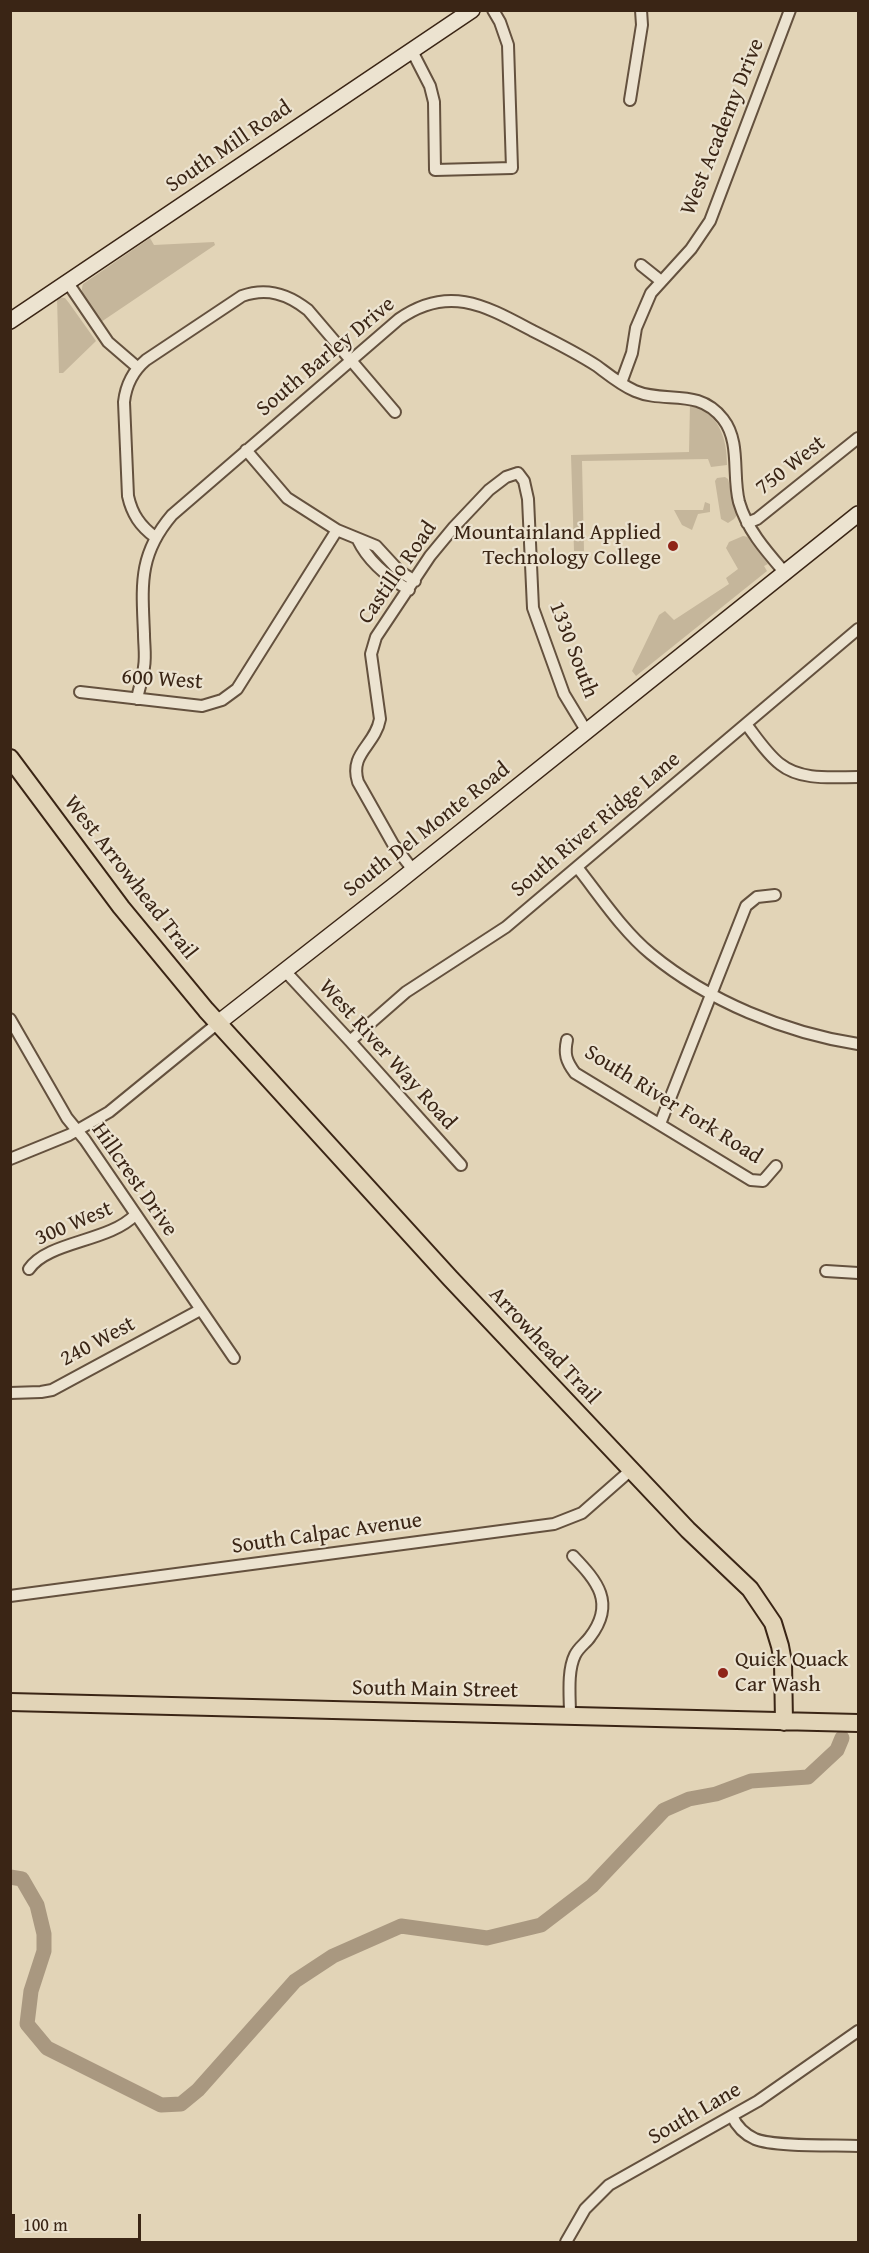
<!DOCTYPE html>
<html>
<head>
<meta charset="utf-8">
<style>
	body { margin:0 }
	#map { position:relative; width:869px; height:2253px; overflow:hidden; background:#e2d4b7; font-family:"Gentium Book Plus",serif }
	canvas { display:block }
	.frame { position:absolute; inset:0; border:12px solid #3a2515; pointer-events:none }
	.scale { position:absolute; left:12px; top:2214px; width:129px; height:27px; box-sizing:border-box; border:3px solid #3a2515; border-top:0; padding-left:8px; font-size:18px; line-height:21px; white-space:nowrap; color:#3a2515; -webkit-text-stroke:4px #ece3d0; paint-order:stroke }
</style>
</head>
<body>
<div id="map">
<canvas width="869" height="2253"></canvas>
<div class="frame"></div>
<div class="scale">100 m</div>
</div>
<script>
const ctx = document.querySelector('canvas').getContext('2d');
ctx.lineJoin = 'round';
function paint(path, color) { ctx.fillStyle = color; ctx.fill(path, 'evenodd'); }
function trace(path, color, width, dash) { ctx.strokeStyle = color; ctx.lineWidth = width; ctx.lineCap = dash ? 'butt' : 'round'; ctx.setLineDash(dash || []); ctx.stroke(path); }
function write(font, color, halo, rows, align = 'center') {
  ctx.font = font + ' "Gentium Book Plus",serif'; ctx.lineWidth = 4.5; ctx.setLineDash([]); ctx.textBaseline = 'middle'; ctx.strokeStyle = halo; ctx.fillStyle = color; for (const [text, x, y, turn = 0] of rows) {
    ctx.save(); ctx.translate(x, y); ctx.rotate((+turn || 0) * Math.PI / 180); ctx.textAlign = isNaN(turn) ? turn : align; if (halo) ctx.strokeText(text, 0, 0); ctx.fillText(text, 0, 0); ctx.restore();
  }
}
paint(new Path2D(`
	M150,238L154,245L214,242L215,245L101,322C93,311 78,297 83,284Z
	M57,297L65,298L69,303L96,341L63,373H59Z
	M690,404C719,413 727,438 727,465L711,467L708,459L582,461L584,551H574L571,455L689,452Z
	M725,477L728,479L737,515L734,519L728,523L721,519L715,481L717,478Z
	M705,502L710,504V512L698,514L692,530L682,525L674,510H703Z
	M743,536L748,537L768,564L764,566L767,571L636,676L632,671L659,615L665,611L674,620L729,584L726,578L738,569L726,548L729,542Z`), '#c5b69b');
trace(new Path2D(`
	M10,1877L22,1879L37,1905L44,1934V1951L31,1991L27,2024L47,2048L161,2105L181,2104L198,2090L295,1981L333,1956L401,1926L487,1938L541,1925L592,1886L664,1810L689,1799L716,1794L751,1781L808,1777L837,1750L842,1738`), '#a99880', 15);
const street = new Path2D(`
	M412,51L430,86L434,102L435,170L512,168L508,45L500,22L493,10
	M630,100L642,25L641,10
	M641,265L661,281
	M68,283L108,342L137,367
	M621,383L632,353L636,328L651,293L691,249L710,221L790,10
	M246,450L287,498L337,530L376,546L399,571L415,581
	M747,523L757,519L858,438
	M155,537C140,526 132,514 128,496L124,402C126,384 133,371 146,360L242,296C267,287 288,294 308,310L395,412
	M358,540C368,561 389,578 409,590
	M80,692L202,706L222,700L237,689L337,530
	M137,699C139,688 143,678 144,667C146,656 144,645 144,634C142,585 138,555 172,515L399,319C449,284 486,306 533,331C555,342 577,353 597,366C609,375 621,385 635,391C665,404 698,387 723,419C741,442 732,475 739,502C747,530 767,552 786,574
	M746,724C756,737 767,754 780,764C801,781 833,777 858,777
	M577,867C600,896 622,930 651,954C708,1001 786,1033 858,1044
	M413,870L393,844L358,782C349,753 375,746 380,719L371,654L376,637L430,556L454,527L489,490L506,477L518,473L524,481L528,499L533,608L564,694L587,732
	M285,971L350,1041L461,1165
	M10,1019L67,1118L85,1140L234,1358
	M567,1040C564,1054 566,1061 575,1073L751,1180L763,1181L776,1166
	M350,1041L406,992L506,927L858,629
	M660,1124L746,906L757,897L775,895
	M10,1159L69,1135L109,1112L218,1023
	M29,1269C48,1241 109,1242 135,1215
	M826,1271L858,1273
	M10,1393L41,1392L52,1390L200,1310
	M10,1596L554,1524L582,1513L631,1470
	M570,1715C570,1697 567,1671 575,1655C579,1647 586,1643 590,1637C616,1603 597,1581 573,1556
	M732,2116C737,2127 744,2134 755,2139C774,2147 835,2145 858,2146
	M566,2242L585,2209L609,2185L758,2101L858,2031`);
const secondary = new Path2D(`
	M10,321L472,10
	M218,1023L392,887L858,514`);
const primary = new Path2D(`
	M10,758L121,907L206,1010L450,1278L688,1530L750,1589L773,1623L780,1646L783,1662L784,1722
	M10,1702L858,1723`);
trace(street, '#64513e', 14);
trace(secondary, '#3a2515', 18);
trace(primary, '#3a2515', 20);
trace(street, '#ece3d0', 10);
trace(secondary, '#ece3d0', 15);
trace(primary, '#e2d4b7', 16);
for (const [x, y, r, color] of [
	[673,546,6,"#8f2418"],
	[723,1673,6,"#8f2418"]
]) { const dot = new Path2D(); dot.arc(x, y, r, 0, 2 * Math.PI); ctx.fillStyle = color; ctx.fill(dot); trace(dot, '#ece3d0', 2); }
write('22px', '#3a2515', '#ece3d0', [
	["West Academy Drive",723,127,-68],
	["South Mill Road",229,147,-34],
	["South Barley Drive",326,357,-40],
	["750 West",791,466,-38],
	["Castillo Road",398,573,-55],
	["1330 South",573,650,69],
	["600 West",162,680,4],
	["South River Ridge Lane",596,825,-40],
	["South Del Monte Road",427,830,-38],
	["West Arrowhead Trail",130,878,52],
	["West River Way Road",387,1055,48],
	["South River Fork Road",673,1105,32],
	["Hillcrest Drive",134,1180,55],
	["300 West",74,1224,-23],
	["240 West",98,1342,-28],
	["Arrowhead Trail",544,1346,47],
	["South Calpac Avenue",327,1534,-8],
	["South Main Street",435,1690,1],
	["South Lane",695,2114,-30]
]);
write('22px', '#3a2515', '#ece3d0', [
	["Mountainland Applied",661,533],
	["Technology College",661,558],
	["Quick Quack",735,1660,"left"],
	["Car Wash",735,1685,"left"]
], 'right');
</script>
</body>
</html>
